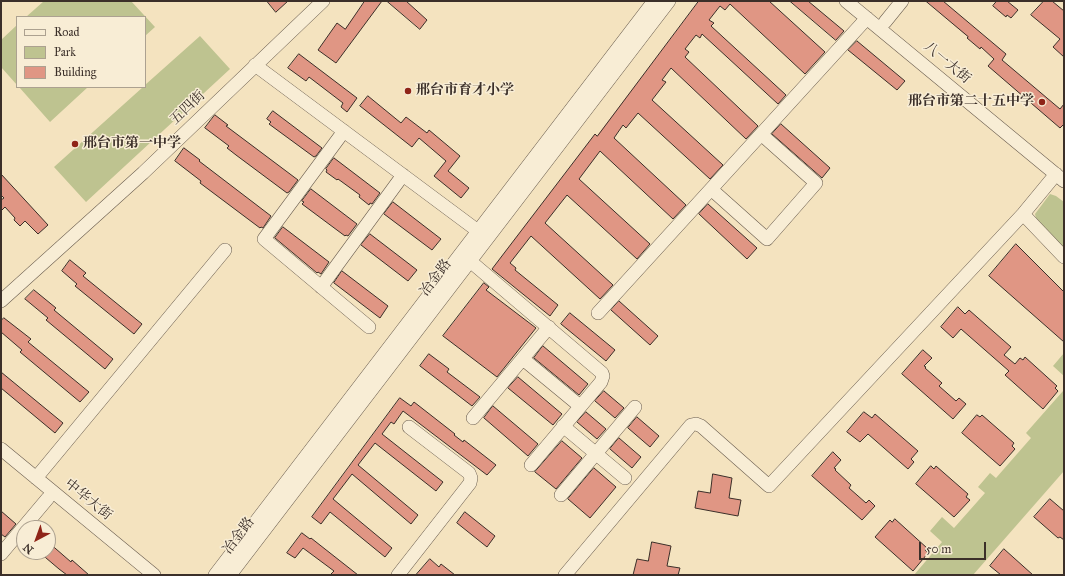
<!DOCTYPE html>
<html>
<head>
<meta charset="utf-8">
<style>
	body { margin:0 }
	#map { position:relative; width:1065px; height:576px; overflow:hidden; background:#f4e3bf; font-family:"IM FELL Great Primer",serif }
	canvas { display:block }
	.frame { position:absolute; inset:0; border:2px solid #3b2f29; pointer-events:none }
	.legend { position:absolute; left:16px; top:16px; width:130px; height:72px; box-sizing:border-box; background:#f8edd5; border:1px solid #aca190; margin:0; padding:5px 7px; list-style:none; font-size:12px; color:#3b2f29 }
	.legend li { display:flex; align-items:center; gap:8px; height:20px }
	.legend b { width:20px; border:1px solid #aca190 }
	.north { position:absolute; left:16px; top:520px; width:40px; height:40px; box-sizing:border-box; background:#f8edd5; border:1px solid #aca190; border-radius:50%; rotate:221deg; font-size:11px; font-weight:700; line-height:16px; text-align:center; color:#3b2f29 }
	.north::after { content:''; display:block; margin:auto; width:14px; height:18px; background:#8f2418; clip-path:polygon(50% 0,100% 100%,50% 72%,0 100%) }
	.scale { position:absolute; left:919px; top:542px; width:67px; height:18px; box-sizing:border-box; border:2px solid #3b2f29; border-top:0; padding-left:5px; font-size:12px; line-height:14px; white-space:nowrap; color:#3b2f29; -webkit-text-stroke:3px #f8edd5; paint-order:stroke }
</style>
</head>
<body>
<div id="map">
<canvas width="1065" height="576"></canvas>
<div class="frame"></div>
<ul class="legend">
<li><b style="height:5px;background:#f8edd5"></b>Road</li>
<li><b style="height:11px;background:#bec390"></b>Park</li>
<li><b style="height:11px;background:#e09684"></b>Building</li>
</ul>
<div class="north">N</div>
<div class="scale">50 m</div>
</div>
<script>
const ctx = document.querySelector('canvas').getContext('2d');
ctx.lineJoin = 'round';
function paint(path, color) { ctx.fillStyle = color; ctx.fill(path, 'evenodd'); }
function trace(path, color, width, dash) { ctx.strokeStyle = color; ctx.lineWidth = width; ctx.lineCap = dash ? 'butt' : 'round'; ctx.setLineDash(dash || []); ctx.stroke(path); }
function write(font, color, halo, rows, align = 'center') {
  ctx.font = font + ' "IM FELL Great Primer","Noto Serif SC",serif'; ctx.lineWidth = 3; ctx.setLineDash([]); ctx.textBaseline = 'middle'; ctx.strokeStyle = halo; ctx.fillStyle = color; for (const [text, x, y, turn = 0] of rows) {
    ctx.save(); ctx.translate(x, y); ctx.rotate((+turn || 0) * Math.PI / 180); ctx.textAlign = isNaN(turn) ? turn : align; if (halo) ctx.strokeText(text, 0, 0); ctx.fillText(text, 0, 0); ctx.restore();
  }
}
paint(new Path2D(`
	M44,1H131L155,27L145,36V17H26Z
	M17,25V85L1,67V40Z
	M200,36L230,69L86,202L54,167L143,87H145V85Z
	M19,87H88L50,122Z
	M1050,194L1056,196L1064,202V248L1036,218L1035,214Z
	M1064,353V376L1053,366Z
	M1064,387V471L973,575H914L942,542L930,531L942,517L954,528L985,493L978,487L990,473L996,478L1031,438L1026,433L1063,391Z`), '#bec390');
const building = new Path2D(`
	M267,1H288L276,12Z
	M365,1H382L336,63L318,50L337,23L345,29Z
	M387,1H406L427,20L420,29Z
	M699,1H769L825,52L805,74L730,4L725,10L720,6L709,20L714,23L711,26L786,95L778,104L702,34L700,38L696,35L685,49L689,52L685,57L758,126L746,139L671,68L662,80L666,82L652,100L723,165L710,179L638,113L626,128L623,125L614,138L686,205L673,219L600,151L579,179L650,244L637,259L567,195L545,223L613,285L600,299L531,236L510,263L516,268L515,270L558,305L550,316L492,269L595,134L597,136Z
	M790,1H808L844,31L836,40Z
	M926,1H943L1006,54L1002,60L1060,109L1064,104V124L1060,128L988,66L994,59L981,47L980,49L967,38L968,37Z
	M997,1H1007L1018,10L1011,18L1007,15L1006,17L993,6Z
	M1044,1H1052L1064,11V57L1053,47L1060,39L1031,15Z
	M857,41L905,81L897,90L848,50Z
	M299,54L357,98L347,112L341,107L343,103L309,77L306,81L288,68Z
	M368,96L401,123L406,117L427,133L429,130L460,156L448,171L469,188L461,198L434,176L446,161L419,138L412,147L360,106Z
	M273,111L322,148L316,156L314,157L269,124L271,122L267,119Z
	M215,115L228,125L226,126L298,180L289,192L287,193L236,155L227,148L229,146L205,128Z
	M781,124L830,168L822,178L772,134Z
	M184,148L200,160L199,161L271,216L263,228L261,227L260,228L200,183L201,181L175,161Z
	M334,158L380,193L372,204L370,203L369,205L359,197L360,195L338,179L337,180L326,172L327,170L326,169Z
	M1,174L48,225L38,234L25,221L20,226L14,220L15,218L5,207L1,211V200L4,198L1,195Z
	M311,189L357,224L348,236L346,235L345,236L302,204L304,202L302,201Z
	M393,202L441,239L432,250L384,214Z
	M708,204L757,248L747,259L699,214Z
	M283,227L329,262L321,274L318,272L317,273L275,238Z
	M370,234L417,270L408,281L361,245Z
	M1016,244L1064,292V342L989,276Z
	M70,260L86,273L83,276L142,324L134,334L75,286L77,284L62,271Z
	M342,271L388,306L380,318L334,283Z
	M484,283L489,287L486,290L536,328L497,377L443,336Z
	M34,290L56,308L54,310L113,359L105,369L46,320L48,318L25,299Z
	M619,301L658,336L650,345L611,310Z
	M958,307L965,314L969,310L1011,347L1004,355L1015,364L1020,358L1023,360L1025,357L1057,386L1055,388L1058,391L1043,409L1005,375L1009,371L961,329L953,338L941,327Z
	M570,313L615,350L606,361L561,324Z
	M4,318L31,339L28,342L89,392L80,402L20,352L22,350L1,332V321Z
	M543,346L588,384L579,395L534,358Z
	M923,350L932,358L924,366L926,367L925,368L942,383L939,386L956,401L959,398L966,404L953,419L902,374Z
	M429,354L449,369L447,372L480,397L472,406L420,366Z
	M1,372L63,423L55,433L1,388Z
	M518,377L562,414L553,425L508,388Z
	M604,391L624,408L615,418L595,401Z
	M400,398L411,406L414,402L455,434L454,435L463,442L464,440L496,465L487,475L403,411L394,424L391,422L382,434L443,482L436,491L375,443L358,465L418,515L411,524L352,474L333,499L392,548L385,557L330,512L321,524L312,517Z
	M493,406L538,444L528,456L484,418Z
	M586,412L606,429L597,439L577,422Z
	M864,412L872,418L875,414L918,451L911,459L914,462L908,469L868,434L860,442L847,432Z
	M977,415L980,417L982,415L1014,443L1012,446L1015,449L1000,466L962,433Z
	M637,417L659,436L650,447L628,428Z
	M619,438L641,457L632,468L610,449Z
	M562,441L582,458L556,489L535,472Z
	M833,452L841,460L834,468L836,469L835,470L851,485L849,488L866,503L869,500L875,506L862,520L812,476Z
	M931,466L934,469L936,466L968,494L966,497L970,500L954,517L916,484Z
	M594,468L616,487L590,518L568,499Z
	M713,474L732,478L729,498L741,500L738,516L695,508L698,491L710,493Z
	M1050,499L1064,511V540L1060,537L1058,538L1034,517Z
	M1,511L16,524L5,537L1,534Z
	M465,512L495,536L487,547L457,523Z
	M895,519L927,548L925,550L928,553L913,571L875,537L890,520L892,522Z
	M302,533L310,539L311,538L358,575H330L334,571L303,548L295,558L287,553Z
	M48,542L71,562L72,560L89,575H67L59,569L39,552H48Z
	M652,542L671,546L667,566L680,568L678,575H633L637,559L648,561Z
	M1004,549L1033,575H1001L990,566Z
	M430,559L439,567L441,564L455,575H416Z`);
paint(building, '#e09684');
trace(building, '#3b2f29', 1);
const minor = new Path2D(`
	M846,1L1064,181
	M885,22L902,1
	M255,65L478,231
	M344,131L264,239L369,327
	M711,189L767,239L816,183L761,134
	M1023,214L1064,257
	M470,261L602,373L603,376L601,382L531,465
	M321,287L403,175
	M1,301L143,173L323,1
	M598,313L867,18
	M523,359L580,406
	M473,418L549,327
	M563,426L625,478
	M1,449L154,575
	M36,478L225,250
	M561,495L635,407
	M1,554L48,498
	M215,575L654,1
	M230,575L669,1
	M398,575L470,483L471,478L469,473L409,427
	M565,575L691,425L696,424L701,426L769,486L1023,214L1056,174`);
trace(minor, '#695c4e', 14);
trace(minor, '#f8edd5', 13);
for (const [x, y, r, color] of [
	[408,91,4,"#8f2418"],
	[1042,102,4,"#8f2418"],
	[75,144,4,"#8f2418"]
]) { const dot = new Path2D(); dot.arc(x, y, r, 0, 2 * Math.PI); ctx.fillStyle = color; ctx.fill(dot); trace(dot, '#f8edd5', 1.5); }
write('14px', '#3b2f29', '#f8edd5', [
	["八一大街",947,63,40],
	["五四街",188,108,-44],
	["冶金路",436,278,-53],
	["中华大街",88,500,39],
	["冶金路",239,536,-53]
]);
write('bold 14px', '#3b2f29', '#f8edd5', [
	["邢台市育才小学",416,91],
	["邢台市第二十五中学",1034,102,"right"],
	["邢台市第一中学",83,144]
], 'left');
</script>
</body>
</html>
